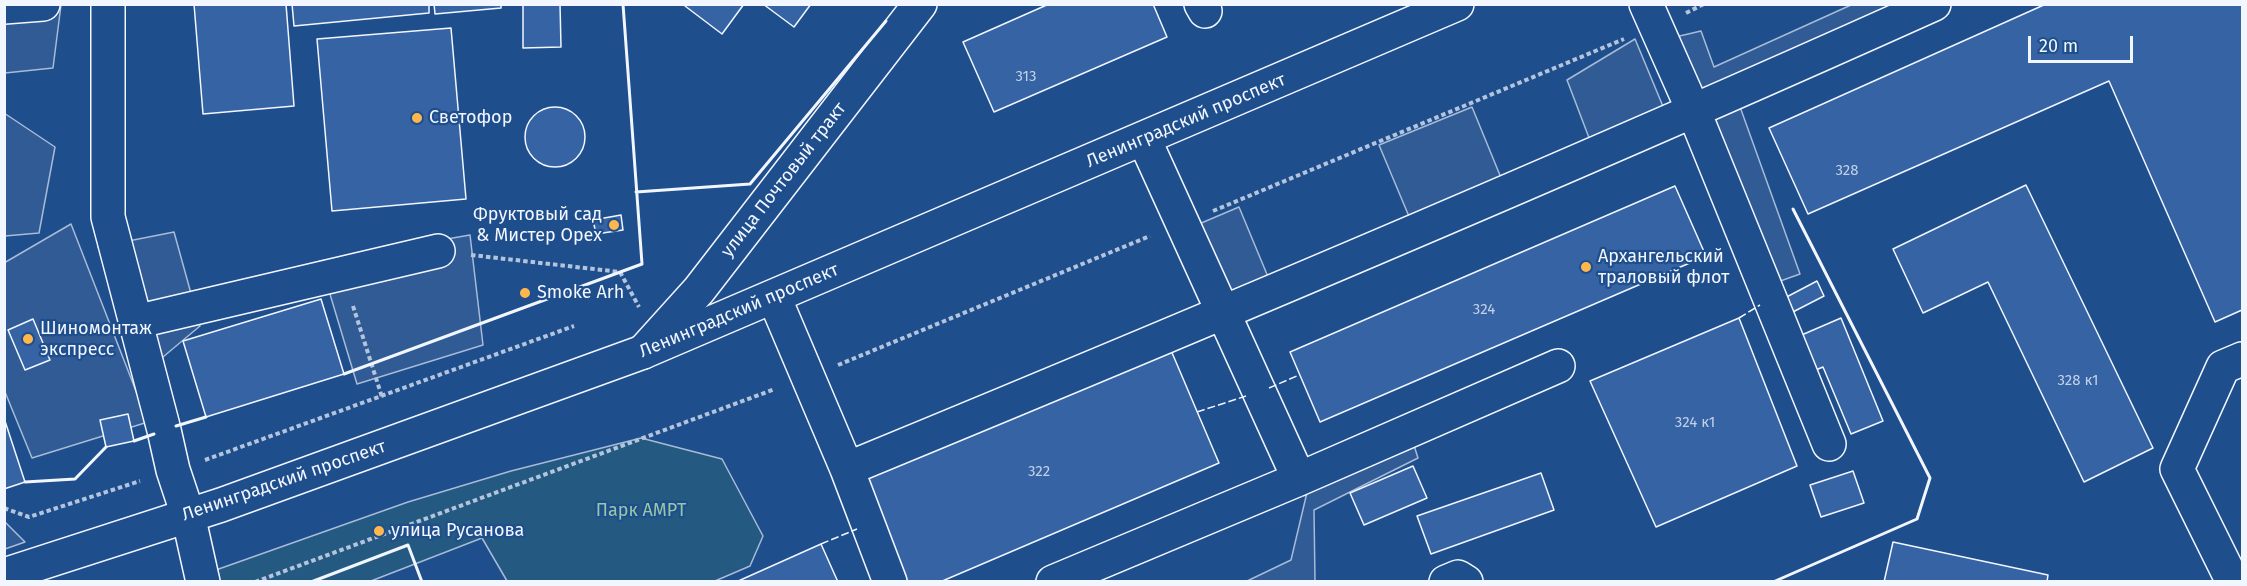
<!DOCTYPE html>
<html>
<head>
<meta charset="utf-8">
<style>
	body { margin:0 }
	#map { position:relative; width:2247px; height:586px; overflow:hidden; background:#1f4e8c; font-family:"Fira Sans",sans-serif }
	canvas { display:block }
	.frame { position:absolute; inset:0; border:6px solid #f2f6ff; pointer-events:none }
	.scale { position:absolute; left:2028px; top:36px; width:105px; height:27px; box-sizing:border-box; border:3px solid #f2f6ff; border-top:0; padding-left:8px; font-size:18px; line-height:21px; white-space:nowrap; color:#f2f6ff; -webkit-text-stroke:4px #1f4e8c; paint-order:stroke }
</style>
</head>
<body>
<div id="map">
<canvas width="2247" height="586"></canvas>
<div class="frame"></div>
<div class="scale">20 m</div>
</div>
<script>
const ctx = document.querySelector('canvas').getContext('2d');
ctx.lineJoin = 'round';
function paint(path, color) { ctx.fillStyle = color; ctx.fill(path, 'evenodd'); }
function trace(path, color, width, dash) { ctx.strokeStyle = color; ctx.lineWidth = width; ctx.lineCap = dash ? 'butt' : 'round'; ctx.setLineDash(dash || []); ctx.stroke(path); }
function write(font, color, halo, rows, align = 'center') {
  ctx.font = font + ' "Fira Sans",sans-serif'; ctx.lineWidth = 4.5; ctx.setLineDash([]); ctx.textBaseline = 'middle'; ctx.strokeStyle = halo; ctx.fillStyle = color; for (const [text, x, y, turn = 0] of rows) {
    ctx.save(); ctx.translate(x, y); ctx.rotate((+turn || 0) * Math.PI / 180); ctx.textAlign = isNaN(turn) ? turn : align; if (halo) ctx.strokeText(text, 0, 0); ctx.fillText(text, 0, 0); ctx.restore();
  }
}
const green = new Path2D(`
	M641,438L722,459L763,536L750,566L715,581H507L482,538L371,581L182,582L408,502L511,471Z`);
paint(green, '#245a82');
trace(green, '#a8bbd7', 1.5);
const parking = new Path2D(`
	M5,5H61L53,68L5,73Z
	M1851,5H1912L1703,101L1671,38L1701,31L1714,67Z
	M1635,39L1667,116L1591,143L1567,80Z
	M1739,104L1800,274L1772,284L1707,115Z
	M1472,107L1513,207L1421,245L1379,145Z
	M4,113L55,147L39,233L5,236Z
	M1239,207L1271,284L1232,301L1199,224Z
	M71,224L148,422L32,458L5,392L4,263Z
	M174,232L200,326L157,362L98,247Z
	M470,235L483,345L357,384L320,261Z
	M1412,439L1418,458L1314,510L1315,581L1245,582L1291,560L1309,484Z
	M4,522H5L25,542L5,549Z`);
paint(parking, '#305b95');
trace(parking, '#a8bbd7', 1.5);
const building = new Path2D(`
	M194,4H286L294,106L203,114Z
	M292,4H429V13L294,26Z
	M434,4H501V8L435,14Z
	M523,4H560L561,47L523,48Z
	M686,4H744L722,34L685,6Z
	M763,4H811L794,27Z
	M1049,4H1153L1167,37L994,112L963,42Z
	M2046,4H2242V310L2215,322L2109,81L1808,214L1769,128Z
	M451,28L466,199L332,211L317,39Z
	M525 137a30 30 0 1 1 60 0a30 30 0 1 1-60 0Z
	M2026,185L2153,448L2084,482L1988,282L1923,313L1893,249Z
	M1675,186L1706,256L1320,422L1290,352Z
	M621,215L623,230L596,234L593,220Z
	M1817,281L1824,296L1787,315L1779,301Z
	M321,299L344,374L206,417L183,341Z
	M1739,318L1797,466L1656,527L1590,381Z
	M1841,318L1883,421L1851,434L1823,367L1811,372L1797,337Z
	M33,319L50,360L25,370L8,330Z
	M1170,348L1219,463L940,582H902L859,480Z
	M128,414L134,441L106,447L100,420Z
	M4,418L25,482L4,489Z
	M1413,466L1427,498L1364,525L1350,493Z
	M1853,471L1864,503L1821,517L1810,485Z
	M1541,473L1554,510L1431,554L1417,516Z
	M1893,542L2048,575L2047,582H1884Z
	M821,544L838,582H736Z`);
paint(building, '#3563a3');
trace(building, '#f2f6ff', 1.5);
const minor = new Path2D(`
	M108,4V217L164,430L173,470L188,515L203,582
	M1201,4L1205,11
	M1646,4L1694,112L1829,444
	M4,7L43,4
	M1144,139L1299,479
	M774,297L847,469L890,582
	M135,322L438,251
	M643,352L699,290L920,4
	M847,469C1211,319 1574,166 1934,4
	M1053,582L1299,479L1558,366
	M1446,582L1458,577L1466,582
	M2233,582L2177,469L2223,367L2242,359`);
const major = new Path2D(`
	M4,575L221,505L643,352L1457,4`);
trace(minor, '#f2f6ff', 36);
trace(major, '#f2f6ff', 36);
trace(new Path2D(`
	M1686,13L1704,4
	M1213,211L1624,39
	M471,255L620,272L639,307
	M353,306L382,397
	M838,365L1150,236
	M205,460L574,326
	M4,508L29,517L140,481
	M255,582L775,389`), '#b3c4dc', 4, [4.5, 3]);
trace(minor, '#1f4e8c', 33);
trace(major, '#1f4e8c', 33);
trace(new Path2D(`
	M1739,318L1760,305
	M1269,388L1299,375
	M1197,412L1246,396
	M821,544L857,529`), '#f2f6ff', 1.5, [8, 3]);
trace(new Path2D(`
	M636,192L750,184L886,21
	M344,374L642,264L623,4
	M176,426L206,417
	M134,441L154,434
	M25,482L75,479L106,447
	M311,582L408,545L422,582
	M1773,582L1917,519L1930,478L1793,209`), '#f2f6ff', 3);
for (const [x, y, r, color] of [
	[417,118,6,"#ffb74d"],
	[614,225,6,"#ffb74d"],
	[1586,267,6,"#ffb74d"],
	[525,293,6,"#ffb74d"],
	[28,339,6,"#ffb74d"],
	[379,531,6,"#ffb74d"]
]) { const dot = new Path2D(); dot.arc(x, y, r, 0, 2 * Math.PI); ctx.fillStyle = color; ctx.fill(dot); trace(dot, '#1f4e8c', 2); }
write('15px', '#c3d1e8', null, [
	["313",1026,77],
	["328",1847,171],
	["324",1484,310],
	["328 к1",2078,381],
	["324 к1",1695,423],
	["322",1039,472]
]);
write('18px', '#f2f6ff', '#1f4e8c', [
	["Светофор",429,118],
	["Фруктовый сад",602,215,"right"],
	["& Мистер Орех",602,236,"right"],
	["Архангельский",1598,257],
	["траловый флот",1598,278],
	["Smoke Arh",537,293],
	["Шиномонтаж",40,329],
	["экспресс",40,350],
	["улица Русанова",391,531]
], 'left');
write('18px', '#f2f6ff', '#1f4e8c', [
	["Ленинградский проспект",1186,121,-23],
	["улица Почтовый тракт",784,180,-52],
	["Ленинградский проспект",739,311,-23],
	["Ленинградский проспект",284,481,-19]
]);
write('18px', '#97c8a6', '#1f4e8c', [
	["Парк АМРТ",641,511]
]);
</script>
</body>
</html>
